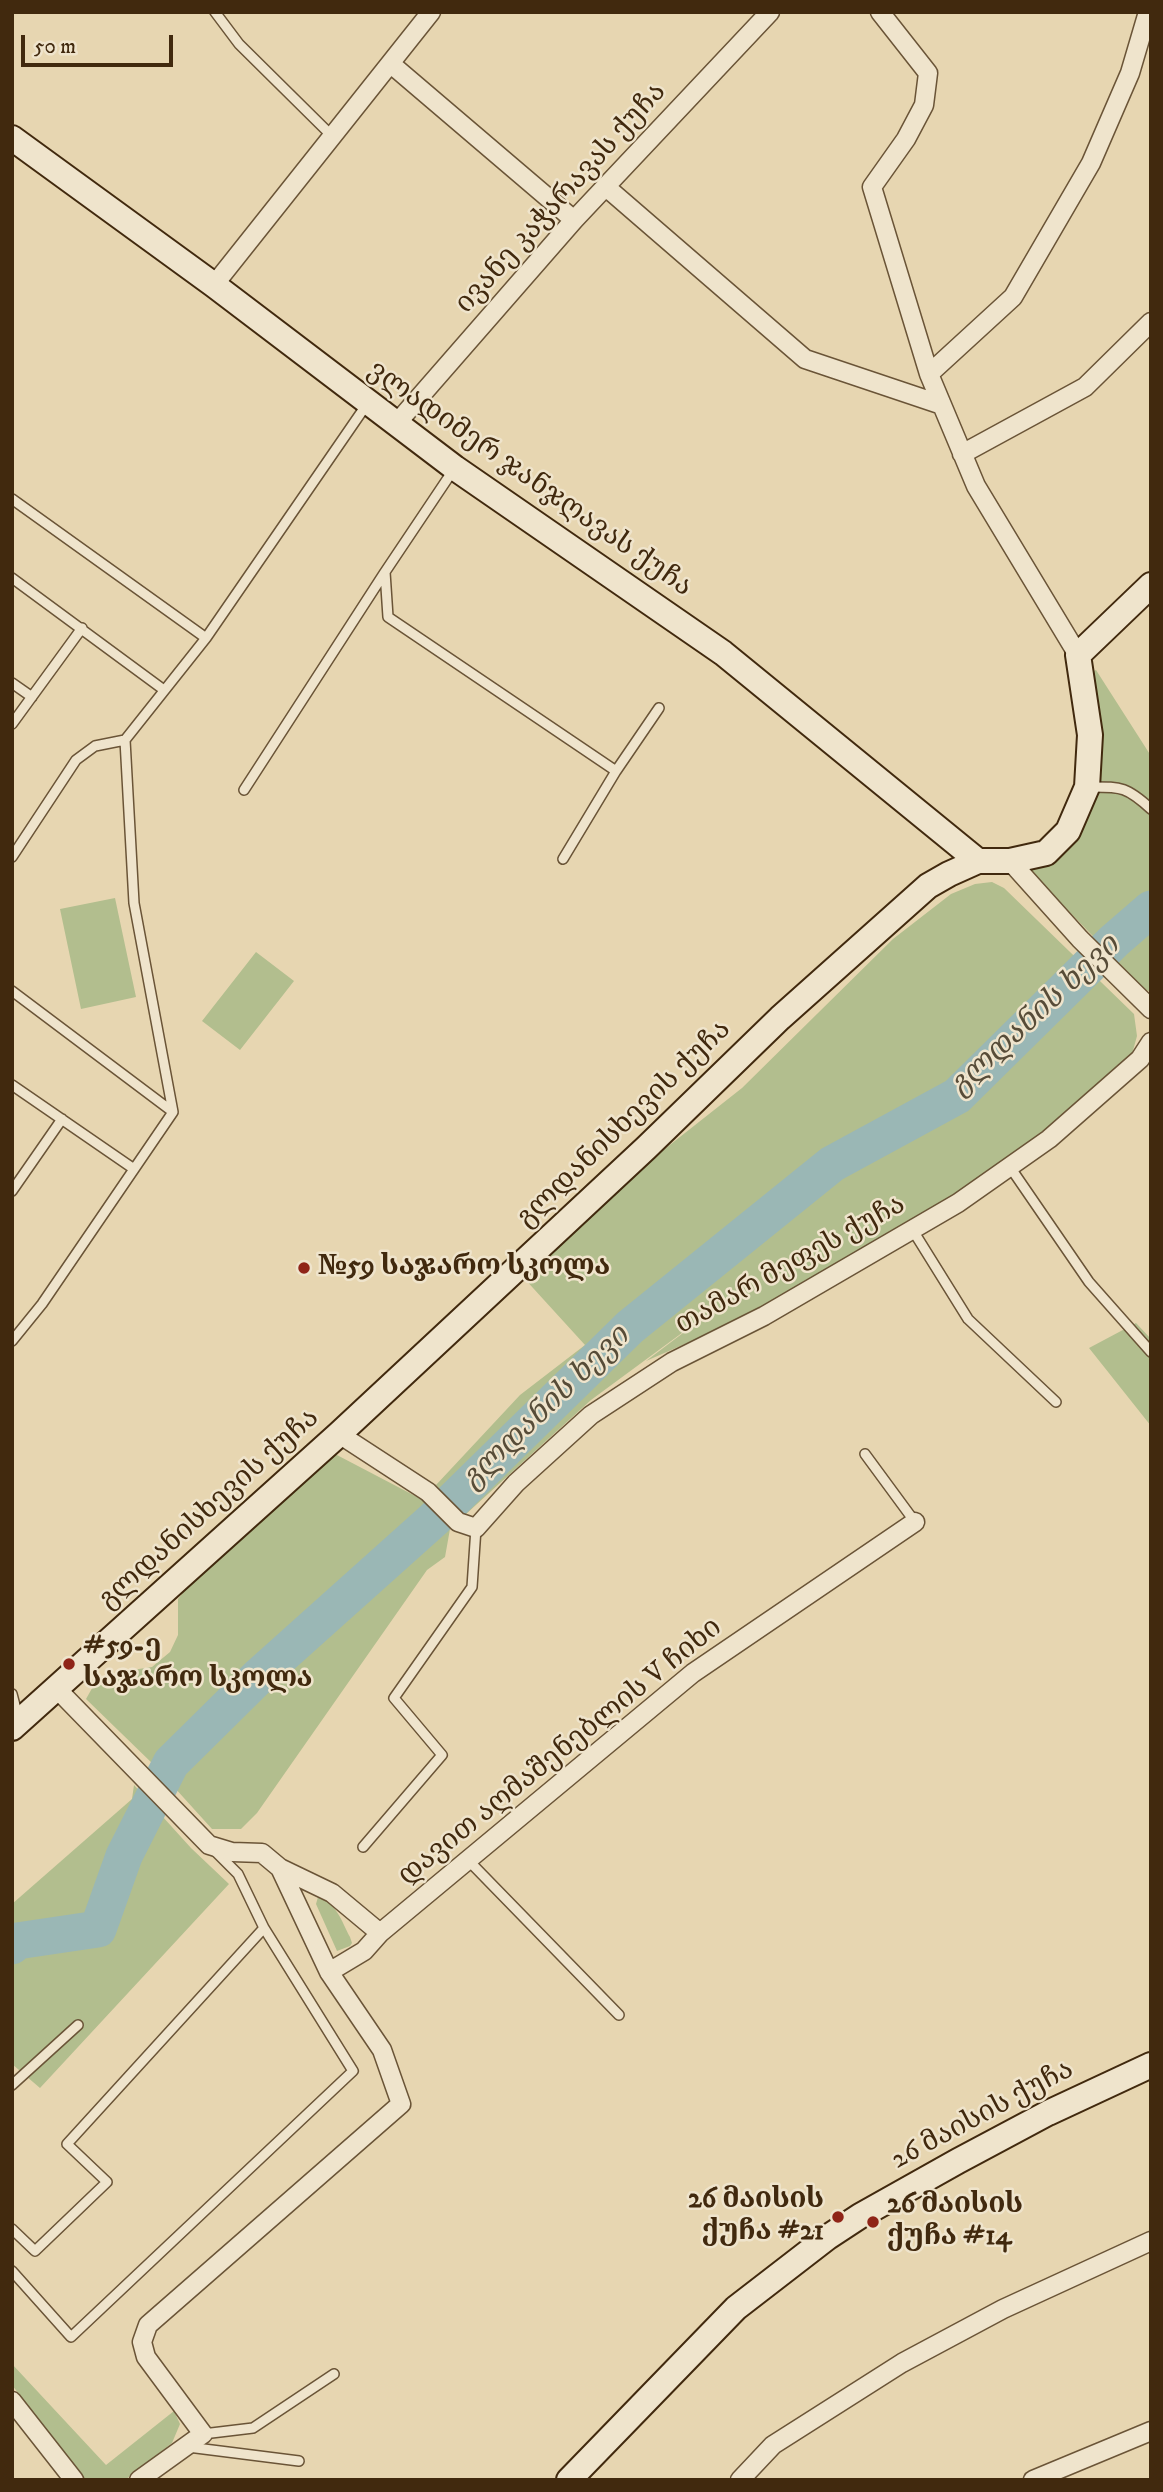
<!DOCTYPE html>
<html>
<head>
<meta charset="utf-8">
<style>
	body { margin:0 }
	#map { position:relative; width:1163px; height:2492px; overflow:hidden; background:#e7d6b1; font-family:"IM FELL DW Pica",serif }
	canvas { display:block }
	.frame { position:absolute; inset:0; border:14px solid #41290e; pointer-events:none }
	.scale { position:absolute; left:21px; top:35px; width:152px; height:32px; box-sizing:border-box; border:4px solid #41290e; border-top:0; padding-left:9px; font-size:21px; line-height:24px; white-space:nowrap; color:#41290e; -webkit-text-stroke:5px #efe4cc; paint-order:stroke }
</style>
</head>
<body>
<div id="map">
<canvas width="1163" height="2492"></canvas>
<div class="frame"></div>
<div class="scale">50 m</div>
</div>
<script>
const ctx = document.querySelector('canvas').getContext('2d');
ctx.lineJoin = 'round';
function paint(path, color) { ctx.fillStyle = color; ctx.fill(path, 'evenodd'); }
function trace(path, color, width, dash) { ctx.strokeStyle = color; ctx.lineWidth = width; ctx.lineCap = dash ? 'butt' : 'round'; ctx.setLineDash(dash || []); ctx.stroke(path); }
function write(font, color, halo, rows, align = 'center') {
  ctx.font = font + ' "IM FELL DW Pica","Noto Serif Georgian",serif'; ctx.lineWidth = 5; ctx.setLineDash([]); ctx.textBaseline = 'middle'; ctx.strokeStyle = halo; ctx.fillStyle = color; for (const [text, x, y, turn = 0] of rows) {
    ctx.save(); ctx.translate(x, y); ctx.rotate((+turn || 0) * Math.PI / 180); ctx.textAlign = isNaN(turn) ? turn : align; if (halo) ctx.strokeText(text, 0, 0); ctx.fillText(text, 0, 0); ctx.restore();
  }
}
paint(new Path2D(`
	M1096,670L1151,756V992L1144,989L1028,869L1080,832L1089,673Z
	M992,882L1004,888L1134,1014L1137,1036L1132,1054L1037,1138L937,1208L758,1312L646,1361L724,1302L591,1400L465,1515L436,1485L520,1395L585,1345L523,1277L652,1159L742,1088L893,939L951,894L975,884Z
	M115,898L136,997L81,1009L60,909Z
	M256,952L294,981L240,1050L202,1021Z
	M1136,1323L1151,1339V1426L1089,1348Z
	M335,1454L421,1499L450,1529L445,1557L427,1570L257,1813L241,1829H212L155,1766L86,1699L95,1683L132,1670L152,1667L170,1652L178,1635V1599L190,1584Z
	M134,1785L191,1848L229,1884L40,2088L12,2064V1904L132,1799Z
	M318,1897C336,1902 342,1922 350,1937L352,1943L350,1946L337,1951L316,1904Z
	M12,2364L106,2465L174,2411L180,2424L172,2443L125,2480H85L12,2385Z`), '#b2be8e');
trace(new Path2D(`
	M12,1946L17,1941L98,1929L124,1856L171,1763L260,1675L433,1520L630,1327L832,1164L957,1096L1114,941L1151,909`), '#9ab7b5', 37);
const lane = new Path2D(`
	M215,12L239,44L333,137
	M454,469L385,572L388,617L616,771L659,708
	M12,499L206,638
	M12,578L164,690
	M12,683L32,697
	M12,724L82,628
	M1089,787C1121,787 1126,786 1151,809
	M244,790L385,572
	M12,857L76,760L95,746L125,740L206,638L367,404
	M563,859L616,771
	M12,991L173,1112
	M12,1085L134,1169
	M1010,1167L1089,1282L1151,1352
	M12,1191L62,1119
	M912,1229L968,1319L1056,1402
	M12,1341L42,1304L173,1112L134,903L125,740
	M865,1454L915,1522
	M12,1694L18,1717
	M363,1847L442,1755L394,1698L472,1587L476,1528
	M215,1851L238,1874L264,1928
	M468,1860L619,2015
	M12,2085L78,2025
	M12,2229L35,2251L107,2182L67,2144L264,1928L353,2071L71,2337L12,2271
	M203,2434L253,2428L334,2374
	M188,2447L299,2461`);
const street = new Path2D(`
	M880,12L928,73L924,105L906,139L872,187L929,374L976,486L1078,655
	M391,64L574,220
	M606,187L805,359L942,405
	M214,285L431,12
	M929,374L1013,297L1091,163L1130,73L1148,12
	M396,424L574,220L770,12
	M962,454L1085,387L1151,322
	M1010,861L1080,939L1151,1009
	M339,1434L428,1492L458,1522L476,1528L516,1483L591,1415L672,1362L764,1316L958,1203L1049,1139L1140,1059L1151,1042
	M57,1689L209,1845L232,1852L262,1853L280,1868L329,1972L382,2050L401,2104L148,2325L142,2342L146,2357L203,2434L139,2480
	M280,1868L332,1893L380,1933L693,1673L915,1522
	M329,1972L364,1951L380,1933
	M12,2401L74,2480
	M740,2480L773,2445L902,2363L1003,2309L1151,2241
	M1033,2480L1151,2431`);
const secondary = new Path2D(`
	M12,138L214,285L455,468L723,653L978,861H1010L1046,853L1068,831L1087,787L1090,735L1078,655L1151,585
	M12,1728L339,1434L646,1148L780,1018L928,886L949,874L978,861
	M569,2480L736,2308L828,2237L860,2216L958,2161L1048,2113L1151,2065`);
trace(lane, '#6a5437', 12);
trace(street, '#6a5437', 21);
trace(secondary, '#41290e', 28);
trace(lane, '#efe4cc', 9);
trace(street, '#efe4cc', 18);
trace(secondary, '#efe4cc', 24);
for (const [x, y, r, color] of [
	[304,1268,7,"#8f2418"],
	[69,1664,7,"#8f2418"],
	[838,2217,7,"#8f2418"],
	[873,2222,7,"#8f2418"]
]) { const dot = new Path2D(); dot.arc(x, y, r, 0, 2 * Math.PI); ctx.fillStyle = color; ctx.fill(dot); trace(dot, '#efe4cc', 2.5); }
write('28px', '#41290e', '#efe4cc', [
	["ივანე კაჭარავას ქუჩა",562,199,-48],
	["ვლადიმერ ჯანჯღავას ქუჩა",529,480,35],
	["გლდანისხევის ქუჩა",625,1125,-44],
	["თამარ მეფეს ქუჩა",791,1266,-29],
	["გლდანისხევის ქუჩა",210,1510,-42],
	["დავით აღმაშენებლის V ჩიხი",561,1753,-39],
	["26 მაისის ქუჩა",983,2116,-28]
]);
write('bold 28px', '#41290e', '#efe4cc', [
	["№59 საჯარო სკოლა",318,1268],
	["#59-ე",83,1648],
	["საჯარო სკოლა",83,1680],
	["26 მაისის",824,2201,"right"],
	["ქუჩა #21",824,2233,"right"],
	["26 მაისის",887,2206],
	["ქუჩა #14",887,2238]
], 'left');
write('italic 30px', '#574c38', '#efe4cc', [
	["გლდანის ხევი",1036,1017,-43],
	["გლდანის ხევი",547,1409,-44]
]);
</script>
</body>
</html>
